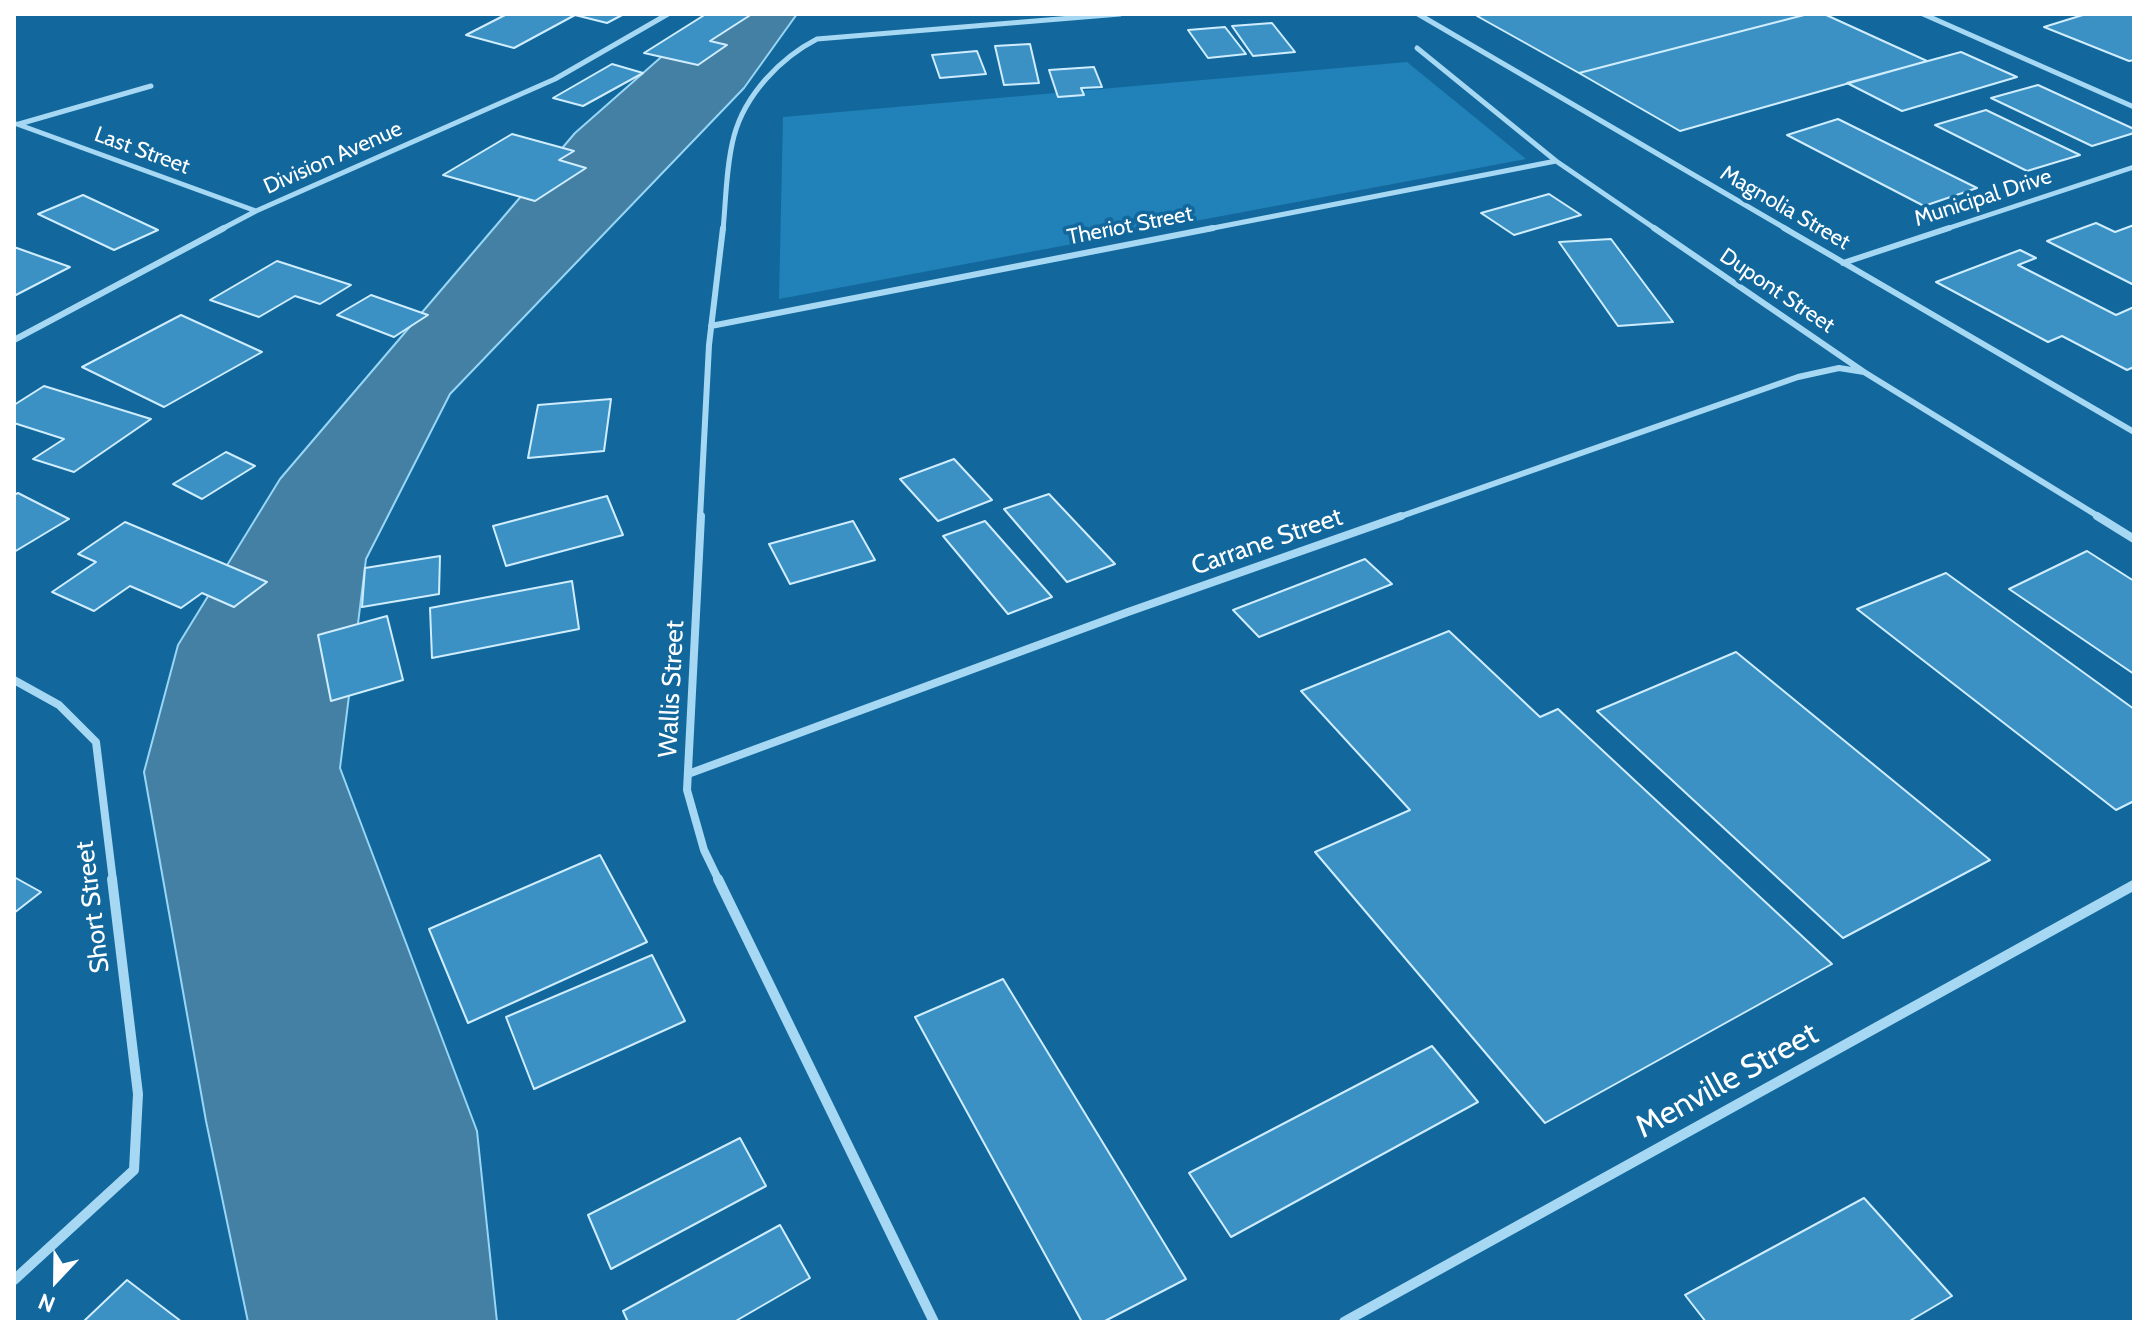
<!DOCTYPE html>
<html>
<head>
<meta charset="utf-8">
<style>
	body { margin:0 }
	#map { position:relative; width:2148px; height:1336px; overflow:hidden; background:#12689c; font-family:Cabin,sans-serif }
	canvas { display:block }
	.frame { position:absolute; inset:0; border:16px solid #fff; pointer-events:none }
	.north { position:absolute; left:16px; top:1240px; width:80px; height:80px; -webkit-text-stroke:6px #12689c; paint-order:stroke; rotate:202deg; font-size:22px; font-weight:700; line-height:32px; text-align:center; color:#fff }
	.north::after { content:''; display:block; margin:auto; width:28px; height:36px; background:#fff; clip-path:polygon(50% 0,100% 100%,50% 72%,0 100%) }
</style>
</head>
<body>
<div id="map">
<canvas width="2148" height="1336"></canvas>
<div class="frame"></div>
<div class="north">N</div>
</div>
<script>
const ctx = document.querySelector('canvas').getContext('2d');
ctx.lineJoin = 'round';
function paint(path, color) { ctx.fillStyle = color; ctx.fill(path, 'evenodd'); }
function trace(path, color, width, dash) { ctx.strokeStyle = color; ctx.lineWidth = width; ctx.lineCap = dash ? 'butt' : 'round'; ctx.setLineDash(dash || []); ctx.stroke(path); }
function write(font, color, halo, rows, align = 'center') {
  ctx.font = font + ' Cabin,sans-serif'; ctx.lineWidth = 7; ctx.setLineDash([]); ctx.textBaseline = 'middle'; ctx.strokeStyle = halo; ctx.fillStyle = color; for (const [text, x, y, turn = 0] of rows) {
    ctx.save(); ctx.translate(x, y); ctx.rotate((+turn || 0) * Math.PI / 180); ctx.textAlign = isNaN(turn) ? turn : align; if (halo) ctx.strokeText(text, 0, 0); ctx.fillText(text, 0, 0); ctx.restore();
  }
}
paint(new Path2D(`
	M1407,62L1526,159L779,299L783,117Z`), '#2181b9');
const water = new Path2D(`
	M710,14H797L744,88L450,394L366,559L340,768L477,1131L497,1322H248L206,1121L144,772L178,645L280,479L575,133Z`);
paint(water, '#4480a4');
trace(water, '#98d6f7', 2);
const building = new Path2D(`
	M507,14H624L607,23L575,15L514,48L466,35Z
	M706,14H752L710,41L727,45L698,65L644,53Z
	M1485,14H1808L1579,73L1477,16Z
	M1808,14H1824L1927,61L1680,131L1579,73Z
	M2086,14H2134V60L2129,61L2044,27Z
	M1272,23L1295,52L1253,56L1232,26Z
	M1225,27L1246,54L1208,58L1188,30Z
	M1030,44L1039,83L1004,85L995,46Z
	M977,51L986,74L940,78L932,55Z
	M1961,52L2017,77L1902,111L1847,83Z
	M612,64L643,73L583,106L553,98Z
	M1094,67L1102,87L1081,88L1084,95L1058,97L1049,70Z
	M2038,85L2134,129V133L2092,146L1991,98Z
	M1986,110L2080,155L2027,171L1935,125Z
	M1838,119L1977,188L1924,206L1787,135Z
	M512,134L574,151L559,160L586,168L535,201L443,175Z
	M1549,194L1581,215L1514,235L1481,213Z
	M83,195L158,230L114,250L38,214Z
	M2096,223L2115,232L2134,225V285L2047,241Z
	M1611,239L1673,322L1618,326L1559,242Z
	M14,247L70,267L14,296Z
	M2020,250L2036,258L2018,265L2116,315L2134,307V367L2127,370L2062,336L2048,342L1936,282Z
	M277,261L351,285L320,304L295,296L259,317L210,300Z
	M371,295L428,315L394,337L337,315Z
	M181,315L262,352L164,407L82,367Z
	M44,386L151,419L74,472L33,459L64,439L14,423V405Z
	M611,399L604,451L528,458L538,405Z
	M226,452L255,466L202,499L173,484Z
	M954,459L992,500L938,521L900,479Z
	M18,493L69,519L14,552V495Z
	M1049,494L1115,564L1067,582L1004,509Z
	M607,496L623,535L506,566L493,526Z
	M853,521L875,560L790,584L769,544Z
	M985,521L1052,597L1008,614L943,536Z
	M125,522L267,582L234,607L202,593L181,608L130,586L94,611L52,592L96,562L78,554Z
	M2087,551L2134,581V674L2009,589Z
	M440,556L439,594L362,607L365,568Z
	M1365,559L1392,584L1259,637L1233,610Z
	M1946,573L2134,709V801L2116,810L1857,609Z
	M572,581L579,629L432,658L430,608Z
	M387,616L403,680L331,701L318,635Z
	M1449,631L1540,717L1558,709L1832,964L1545,1123L1315,852L1410,810L1301,691Z
	M1736,652L1990,860L1843,938L1597,711Z
	M600,855L647,942L468,1023L429,929Z
	M14,877L41,892L14,913Z
	M652,955L685,1021L534,1089L506,1017Z
	M1003,979L1186,1279L1103,1322H1082L915,1017Z
	M1432,1046L1478,1102L1231,1237L1189,1173Z
	M740,1138L766,1186L611,1269L588,1215Z
	M1864,1198L1952,1296L1908,1322H1706L1685,1295Z
	M780,1225L810,1278L734,1322H628L623,1311Z
	M127,1280L182,1322H83Z`);
paint(building, '#3b91c3');
trace(building, '#cfedfe', 2);
trace(new Path2D(`
	M1418,14L1788,230
	M1923,14L2134,107
	M1417,48L1556,161L1657,230
	M17,124L256,211
	M19,124L151,86
	M220,230L256,211L555,79L668,14
	M723,230C726,200 726,166 734,136C745,95 780,58 817,39L1120,14
	M1203,230L1556,161
	M1943,230L2134,167`), '#a6d8f4', 5);
trace(new Path2D(`
	M1654,228L1864,372L2101,518
	M1784,228L2134,432
	M1843,263L1949,228
	M711,326L1213,228
	M14,340L224,228
	M700,518L709,345L723,228
	M1396,518L1798,377L1839,368L1864,372`), '#a6d8f4', 6);
trace(new Path2D(`
	M701,516L687,790L704,850L719,881
	M2097,516L2134,539
	M14,680L59,705L96,742L113,881
	M688,774L1128,612L1401,516`), '#a6d8f4', 8);
trace(new Path2D(`
	M718,879L934,1322
	M14,1280L134,1170L138,1094L112,879
	M1344,1322L2134,885`), '#a6d8f4', 10);
write('22px', '#fff', '#12689c', [
	["Last Street",142,151,20],
	["Division Avenue",333,158,-24],
	["Municipal Drive",1983,198,-18],
	["Magnolia Street",1785,208,30],
	["Theriot Street",1130,226,-11],
	["Dupont Street",1777,291,34]
]);
write('26px', '#fff', '#12689c', [
	["Carrane Street",1267,542,-19],
	["Wallis Street",672,689,-87],
	["Short Street",93,907,-97]
]);
write('32px', '#fff', '#12689c', [
	["Menville Street",1727,1081,-29]
]);
</script>
</body>
</html>
